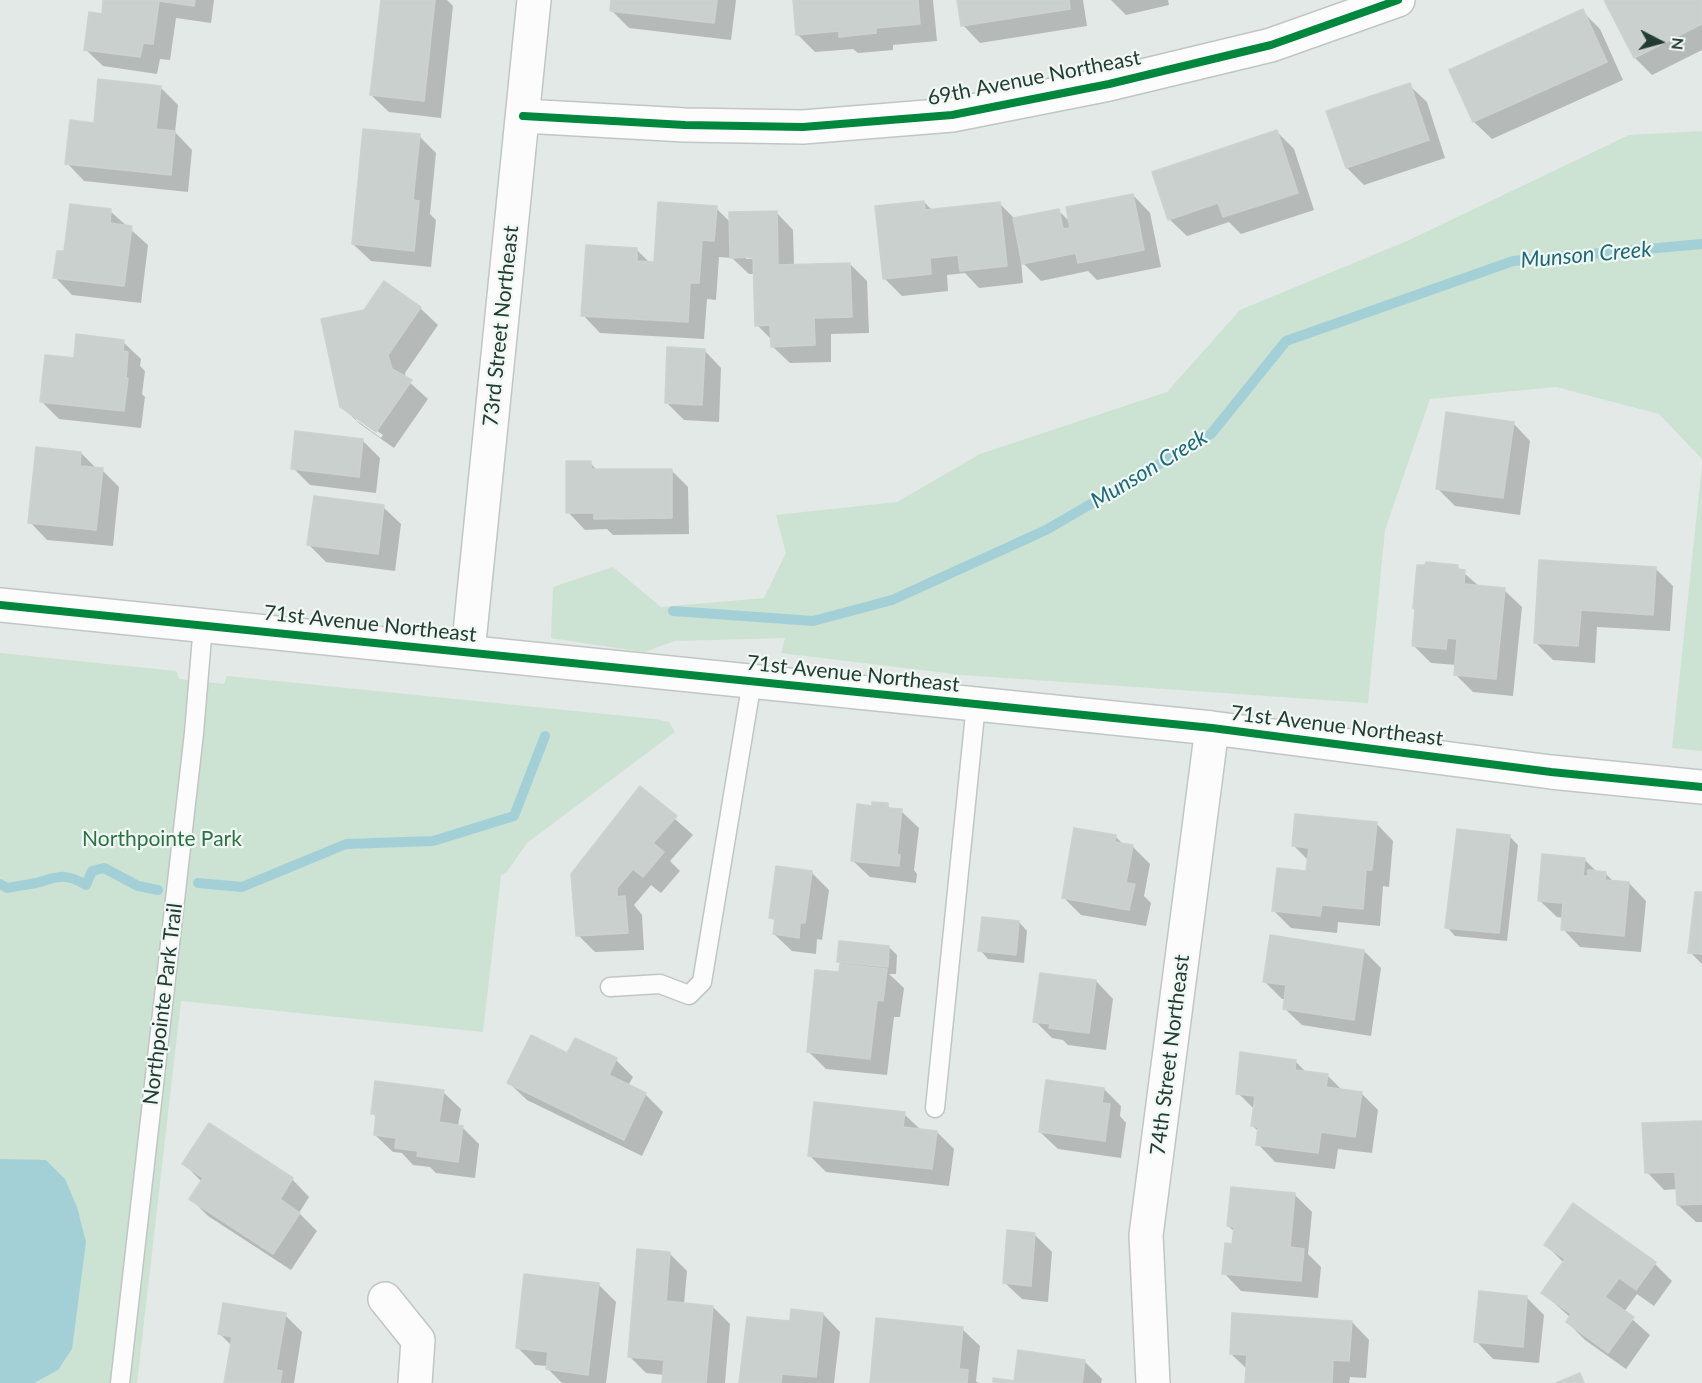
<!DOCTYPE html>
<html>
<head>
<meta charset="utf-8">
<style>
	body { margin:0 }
	#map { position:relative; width:1702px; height:1383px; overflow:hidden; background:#e3e9e6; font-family:Lato,sans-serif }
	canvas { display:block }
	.north { position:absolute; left:1630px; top:12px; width:60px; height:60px; -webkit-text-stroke:4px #f1f8f4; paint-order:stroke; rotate:96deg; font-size:16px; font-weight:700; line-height:24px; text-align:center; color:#213c34 }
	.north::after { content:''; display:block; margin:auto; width:21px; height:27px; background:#213c34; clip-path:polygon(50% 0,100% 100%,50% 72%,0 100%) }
</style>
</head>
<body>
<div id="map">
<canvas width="1702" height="1383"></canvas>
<div class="north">N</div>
</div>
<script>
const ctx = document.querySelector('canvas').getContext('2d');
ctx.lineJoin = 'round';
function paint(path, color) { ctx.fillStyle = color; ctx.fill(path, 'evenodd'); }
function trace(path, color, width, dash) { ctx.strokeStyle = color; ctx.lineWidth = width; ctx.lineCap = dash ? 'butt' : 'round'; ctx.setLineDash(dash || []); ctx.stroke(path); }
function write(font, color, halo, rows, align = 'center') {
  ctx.font = font + ' Lato,sans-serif'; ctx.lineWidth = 4.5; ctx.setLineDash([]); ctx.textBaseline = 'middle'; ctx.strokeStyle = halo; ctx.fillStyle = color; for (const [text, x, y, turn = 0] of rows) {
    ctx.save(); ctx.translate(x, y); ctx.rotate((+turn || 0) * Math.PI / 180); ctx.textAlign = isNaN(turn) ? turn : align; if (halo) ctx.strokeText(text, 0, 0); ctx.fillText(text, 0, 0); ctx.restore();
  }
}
paint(new Path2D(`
	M1702,131V459L1659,414L1556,387L1430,399L1385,530L1368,703L962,675L781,653L785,638L675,641L644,652L551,638L553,587L613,567L661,607L764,598L786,553L776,515L897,502L980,454L1167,392L1240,310L1407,241L1629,135Z
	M1702,465V751L1672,748Z
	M0,653L176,671L179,679L224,684L227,676L655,719L669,722L675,732L527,843L506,873L501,875L483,1032L181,1001L137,1383H0Z`), '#cce2d3');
paint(new Path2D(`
	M0,1159L46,1160L65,1179L77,1207L86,1242L72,1349L58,1370L34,1383H0Z`), '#a3d0d7');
paint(new Path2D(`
	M105,0H214L211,23L176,18L170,60L160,59L157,74L103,66L85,49L103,16Z
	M382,0H447L453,6L441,118L389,112L371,95Z
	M613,0H736L731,40L629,28L612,11Z
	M795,0H933L937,41L893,45V50L858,53L853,49L815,52L798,35Z
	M959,0H1083L1087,26L980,43L963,25Z
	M1111,0H1168L1169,5L1126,15Z
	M1606,0H1702V50L1652,75L1635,58Z
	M1582,11L1600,29L1623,80L1492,139L1474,122L1451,71Z
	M1409,85L1427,102L1445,158L1364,185L1347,168Z
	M160,87L178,105L175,132L192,150L188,192L84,181L67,163L95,125Z
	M1277,132L1294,149L1314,210L1241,234L1229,222L1187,236L1169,219Z
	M419,136L436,153L430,214L436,220L431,267L371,261L353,244Z
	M1133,195L1150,213L1161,267L1097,280L1088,271L1041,281L1021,261L1023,283L979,288L965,273L947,275L948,291L902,296L884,278L924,202L932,210L999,203L1015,219L1059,211L1071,223Z
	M716,208L730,222L776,212L793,230L794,266L850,264L867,281L869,333L831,334V362L790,363L772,346V340L757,325L755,274H749L732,258L719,257L716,300L707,299L704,339L600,333L583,315L637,250L650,263L656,264ZM746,256L761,258L746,259Z
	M110,211L148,245L141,303L72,295L55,277L66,253Z
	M420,308L438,325L405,373L406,379L428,399L394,448L360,424L342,407ZM356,416L383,435L381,438L356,420Z
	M123,342L141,359L140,366L145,371L142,394L145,397L141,428L59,419L41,401L75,360Z
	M704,350L721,368L719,422L684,420L667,403Z
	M1513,423L1530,441L1520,515L1455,506L1437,488Z
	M362,440L380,458L376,493L310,485L293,468Z
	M81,453L97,469L102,470L119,487L113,546L47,540L30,522Z
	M590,463L598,471L671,470L688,487L689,534L613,535L607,529L585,530L568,512Z
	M383,507L401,524L395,571L326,562L309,545Z
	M1540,561L1655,568L1673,586L1670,631L1597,627L1595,663L1553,660L1536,643Z
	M1457,567L1480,587L1504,590L1522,607L1513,696L1473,692L1456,675L1457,665L1431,663L1413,645Z
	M640,788L693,835L670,861L680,871L661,893L651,885L634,905L642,915L644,950L595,952L578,935Z
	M887,805L892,810L901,811L919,828L914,870L917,874L916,883L870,877L852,860L873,808Z
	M1376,823L1393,841L1389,887L1383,886L1380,926L1338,922L1337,933L1291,928L1274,911L1308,873L1309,861L1293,845Z
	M1115,836L1124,845L1133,847L1150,864L1144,896L1151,903L1146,926L1081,915L1064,898Z
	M1509,836L1518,845L1507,941L1455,936L1447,927Z
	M1584,859L1597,872L1605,873L1614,882L1629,883L1646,901L1641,952L1580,947L1563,929L1564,918L1557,917L1539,900Z
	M812,873L829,890L822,940L817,939L816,954L792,951L774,934L776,922L771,917Z
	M1702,894V964L1690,952Z
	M1019,922L1027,931L1024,963L988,959L980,950Z
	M889,947L897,955L896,974H889L904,988L900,1017H894L887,1075L826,1069L808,1051L840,974L841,964L839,962Z
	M1364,951L1381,968L1371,1036L1302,1025L1284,1008L1286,999H1282L1264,981Z
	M1096,981L1113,999L1106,1050L1068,1045L1063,1040L1052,1038L1035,1021Z
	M568,1055L616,1060L633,1077L628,1086L646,1095L663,1112L642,1156L527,1100L509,1083Z
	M1295,1061L1307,1073L1327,1075L1343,1091L1361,1093L1378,1110L1372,1153L1338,1149L1335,1169L1275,1162L1258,1144L1259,1132L1253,1126L1255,1110L1238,1093Z
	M1104,1089L1121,1106L1120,1116L1126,1123L1121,1158L1058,1149L1040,1132Z
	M443,1092L461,1109L458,1126L462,1127L479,1144L475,1178L436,1173L430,1167L413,1165L402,1153L393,1152L375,1135L377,1118L373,1113Z
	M904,1114L921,1130L937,1132L954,1149L949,1186L826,1172L809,1155Z
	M1702,1122V1222H1696L1678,1205V1189L1664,1190L1647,1172Z
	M184,1164L292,1179L309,1197L299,1213L317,1231L291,1270L208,1216L191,1199L202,1182Z
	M1294,1194L1312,1212L1308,1254L1321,1267L1318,1298L1241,1291L1224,1273L1233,1245L1235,1232L1228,1226Z
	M1034,1234L1052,1252L1048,1302L1022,1299L1004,1282Z
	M1546,1245L1655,1264L1672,1281L1654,1306L1637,1294L1624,1312L1650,1335L1626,1369L1585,1340L1567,1322L1571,1318L1543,1293L1564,1263Z
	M670,1254L687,1271L684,1304L713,1307L730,1324L725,1383H664V1375L646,1373L629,1356Z
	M598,1284L616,1302L606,1383H562L548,1369V1366L535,1365L518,1348Z
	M1527,1298L1544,1315L1539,1363L1493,1359L1476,1341Z
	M823,1314L840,1332L834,1383H741L791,1323Z
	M285,1315L302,1332L294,1383H226L232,1346L220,1334Z
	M1352,1322L1369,1340L1366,1378L1350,1377L1349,1383H1247L1248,1370L1231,1354Z
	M962,1329L980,1346L976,1381L978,1383H871Z
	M1084,1361L1102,1379L1101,1383H994H1015Z`), '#0003');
trace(new Path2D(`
	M673,611L813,621L892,600L1046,530L1211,434L1286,341L1513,261L1702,244
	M198,883L242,887L346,844L433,841L514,816L545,736
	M0,884L7,888C16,886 26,885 36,883C59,877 64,872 86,885L92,871L104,868L138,886L158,890`), '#a3d0d7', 10);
const building = new Path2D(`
	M103,0H195L194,6L159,1L153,44L143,43L140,57L84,50L89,12L102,14Z
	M381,0H435L424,101L370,95Z
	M611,0H717L714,23L610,11Z
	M793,0H918L920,24L876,28V33L839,37V31L796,35Z
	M957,0H1069L1070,9L961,26Z
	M1604,0H1702V24L1634,58Z
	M1583,9L1607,62L1473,122L1449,70Z
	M98,79L161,86L156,129L175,131L171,175L65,164L70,120L94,123Z
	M1410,83L1429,140L1346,168L1326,111Z
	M363,129L420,134L413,200L419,201L414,251L352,244Z
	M1277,130L1298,193L1223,217L1218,203L1168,220L1152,172Z
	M1133,194L1144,250L1078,263L1076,253L1022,264L1013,218L1059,209L1063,229L1070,228L1066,207Z
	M924,201L925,210L1000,202L1007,266L960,271L958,255L930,258L931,274L883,279L875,206Z
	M658,202L717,206L714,241L702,240L699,283H690L688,322L581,316L586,245L637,248V261L654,262Z
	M70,204L111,209L110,223L132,226L124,286L53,278L57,251H64Z
	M777,211L778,265L850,263L852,317L814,318L815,345L771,347L770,325L755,326L753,257L730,258L729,212Z
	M384,281L421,307L388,355L392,369L412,380L376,432L340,407L321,319L364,310Z
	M76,334L124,340L123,351L128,352L126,378H128L124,411L40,402L45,355L74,358Z
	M667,347L705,349L702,405L665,403Z
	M1446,412L1514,422L1503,498L1436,489Z
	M295,431L363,439L359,477L291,469Z
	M36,447L81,452L80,466L103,468L96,530L28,523Z
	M566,461H591V469H672V518L594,519V513H566Z
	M314,496L384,505L378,554L307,545Z
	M1539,560L1656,567L1653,615L1581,610L1578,646L1534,643Z
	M1426,562L1458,565V569L1465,570L1464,584L1505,588L1496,679L1454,675L1457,639L1447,638L1446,649L1412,646L1415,609L1413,608L1417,565H1425Z
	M640,786L677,816L653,843L664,852L643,877L633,869L617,888V897L625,896L628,933L576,936L571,874Z
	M872,802L888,803V808L902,809L897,854L900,855L899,866L851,861L857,804L872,806Z
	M1295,814L1377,822L1372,870H1366L1363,909L1322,905L1320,916L1272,911L1277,868L1306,871L1309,848L1292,846Z
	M1074,828L1116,835L1115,842L1133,845L1126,883L1135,884L1129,910L1062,898Z
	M1457,829L1510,835L1499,933L1445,928Z
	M1542,854L1585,858L1583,876H1588V870L1606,872L1605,880L1629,882L1624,936L1561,930L1563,903L1538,901Z
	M776,866L812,871L805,923H800L799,938L773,934L775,919L769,918Z
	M1695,892H1702V954L1688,953Z
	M982,917L1019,921L1016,955L978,951Z
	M1270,935L1364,950L1354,1020L1283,1009L1286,985L1263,982Z
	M839,941L889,946L888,967L837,962Z
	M840,964L887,969L883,1001L877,1000L870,1059L807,1052L815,970L839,972Z
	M1040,973L1096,980L1089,1033L1049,1028L1050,1024L1033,1022Z
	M531,1035L567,1053L575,1038L617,1058L609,1075L646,1093L624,1140L507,1083Z
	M1240,1052L1296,1060L1295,1070L1328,1074L1326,1087L1362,1092L1355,1137L1321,1132L1318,1153L1256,1145L1258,1127L1251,1126L1255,1096L1236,1094Z
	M1046,1080L1104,1088L1102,1103L1110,1104L1105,1141L1039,1132Z
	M375,1081L444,1090L439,1122L463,1126L458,1162L417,1156L418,1151L395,1148L396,1138L374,1135L376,1114H371Z
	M814,1102L905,1112L903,1127L937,1131L932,1169L808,1156Z
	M1702,1121V1204L1677,1205L1675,1172L1645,1173L1642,1123Z
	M209,1123L293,1178L280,1199L300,1213L273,1254L189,1199L203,1178L182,1164Z
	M1231,1187L1295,1193L1290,1247L1304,1249L1301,1281L1222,1274L1225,1243L1232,1244L1234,1227L1227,1226Z
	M1573,1203L1656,1262L1636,1290L1619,1278L1605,1297L1634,1317L1608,1353L1566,1322L1571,1314L1541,1293L1565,1259L1544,1245Z
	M1007,1230L1035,1233L1031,1286L1003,1283Z
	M637,1249L670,1252L666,1301L713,1306L706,1383H662L664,1360L628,1357Z
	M524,1274L599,1283L588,1375L546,1369L548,1352L516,1348Z
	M1479,1291L1527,1296L1523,1347L1474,1342Z
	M223,1303L286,1313L276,1370L282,1371L280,1383H224L232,1337L218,1334Z
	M791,1309L823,1313L816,1377L782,1374L781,1383H739L747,1317L790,1321Z
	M1232,1313L1352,1321L1349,1361L1333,1360L1332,1383H1245L1247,1355L1230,1354Z
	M876,1318L963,1327L959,1369L968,1370L967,1383H870Z
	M1018,1350L1085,1360L1082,1383H993V1378L1014,1381Z
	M1580,1373L1584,1383H1556Z`);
paint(building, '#cad0cd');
trace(building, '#ccd2cf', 1.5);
const service = new Path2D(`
	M610,987L660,984L689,995L702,982L752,681
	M935,1108L976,704
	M120,1383L194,733L203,625`);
const minor = new Path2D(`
	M523,116L685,125L803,127L952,115L1109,84L1271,45L1398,0
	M0,605L1212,728L1551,772L1702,787
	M468,652L534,0
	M385,1299L418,1340L415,1383
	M1153,1383L1146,1235L1212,728`);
trace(service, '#c0c6c3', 21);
trace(minor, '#c0c6c3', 36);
trace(service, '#fbfcfb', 18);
trace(minor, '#fbfcfb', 33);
trace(new Path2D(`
	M523,116L685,125L803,127L952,115L1109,84L1271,45L1398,0
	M0,605L1212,728L1551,772L1702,787`), '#00873e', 8);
write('21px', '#213c34', '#f1f8f4', [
	["69th Avenue Northeast",1034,78,-11],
	["73rd Street Northeast",501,326,-84],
	["71st Avenue Northeast",370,624,6],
	["71st Avenue Northeast",853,674,6],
	["71st Avenue Northeast",1337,726,7],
	["Northpointe Park Trail",163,1004,-83],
	["74th Street Northeast",1170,1055,-83]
]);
write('21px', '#2b7346', '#f1f8f4', [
	["Northpointe Park",162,839]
]);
write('italic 22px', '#1b6978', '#f1f8f4', [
	["Munson Creek",1586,255,-5],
	["Munson Creek",1149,469,-31]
]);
</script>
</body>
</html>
